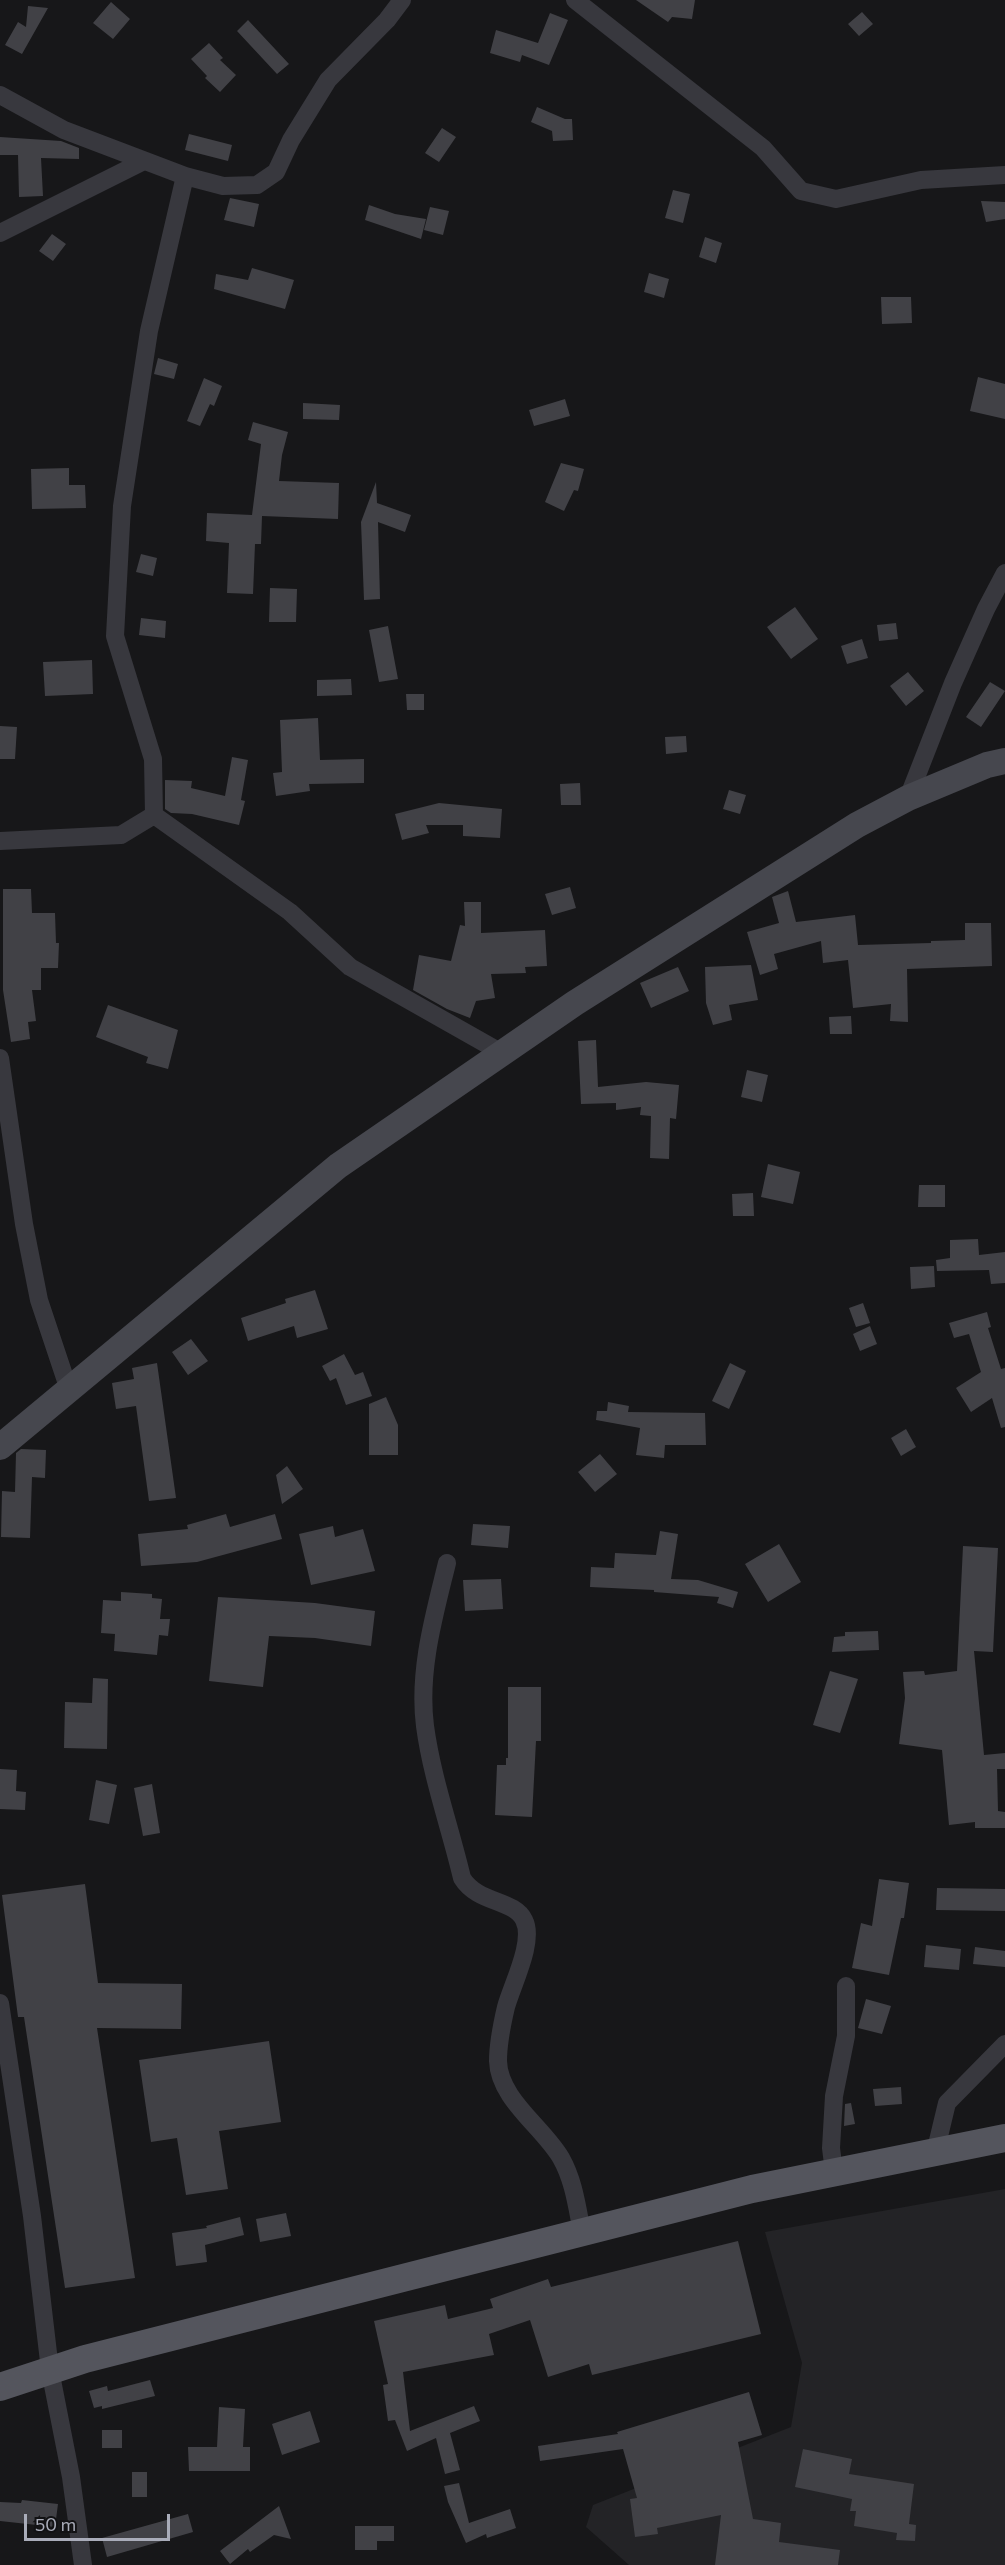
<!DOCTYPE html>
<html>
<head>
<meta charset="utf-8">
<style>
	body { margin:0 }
	#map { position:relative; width:1005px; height:2565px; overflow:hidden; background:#171719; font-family:Commissioner,sans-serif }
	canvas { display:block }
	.scale { position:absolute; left:24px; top:2514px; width:146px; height:27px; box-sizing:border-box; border:3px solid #a9acb9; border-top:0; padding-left:8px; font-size:18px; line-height:21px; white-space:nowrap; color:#a9acb9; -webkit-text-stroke:4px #121214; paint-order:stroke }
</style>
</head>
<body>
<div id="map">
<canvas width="1005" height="2565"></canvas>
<div class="scale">50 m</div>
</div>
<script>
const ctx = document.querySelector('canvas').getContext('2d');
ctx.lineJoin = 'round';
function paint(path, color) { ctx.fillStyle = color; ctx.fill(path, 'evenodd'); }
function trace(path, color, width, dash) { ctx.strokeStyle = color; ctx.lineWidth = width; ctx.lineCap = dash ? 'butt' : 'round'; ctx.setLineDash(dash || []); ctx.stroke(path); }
paint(new Path2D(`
	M1005,2189V2565H629L586,2527L593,2505L791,2427L802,2363L765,2232Z`), '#232326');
paint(new Path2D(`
	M636,0H695L692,19L672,17L668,22Z
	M111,2L130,19L113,39L93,23Z
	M28,6L48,8L22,54L5,45L18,22L26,27Z
	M862,12L873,24L859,36L848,24Z
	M550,13L568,20L549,65L522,55L520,62L490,53L496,30L538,43Z
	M248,20L289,64L277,74L237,31Z
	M209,43L223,58L220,60L236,75L220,92L205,78L207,76L191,59Z
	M537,107L565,119H572L573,140L553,141L552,131L531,122Z
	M442,128L456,137L439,162L425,153Z
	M189,134L232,145L228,161L185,150Z
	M0,137L61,141L79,148V159L41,158L43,196L19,197L18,155H0Z
	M673,190L690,194L683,223L665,218Z
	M230,198L259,204L254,227L224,220Z
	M981,201L1005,202V219L986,222Z
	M369,205L395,214L426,219L421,239L365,220Z
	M430,207L449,211L443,235L424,230Z
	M52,234L66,244L53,261L39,251Z
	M705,237L722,243L716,263L699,257Z
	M252,268L294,280L285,309L214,289L216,274L248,280Z
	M649,273L669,279L664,298L644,292Z
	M881,297H911L912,323L882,324Z
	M158,358L178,364L174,379L154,374Z
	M978,377L1005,384V419L970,411Z
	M204,378L222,386L214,406L210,404L200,426L187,421Z
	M565,399L570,416L534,426L529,410Z
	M303,403L340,405L339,420L303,419Z
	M253,422L288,432L282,455L279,481L339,483L338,519L262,516L261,544H255L253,594L227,593L229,543L206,541L207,513L252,515L261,444L248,440Z
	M561,463L584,469L578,491L574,490L564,511L545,502Z
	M69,468V485H85L86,508L32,509L31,469Z
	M376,482L377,503L411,515L405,532L378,522L380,599L364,600L361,522Z
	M141,554L157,558L153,576L136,572Z
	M270,588L297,589L296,622H269Z
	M795,607L818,639L791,659L767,627Z
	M141,618L166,621L165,638L139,635Z
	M896,623L898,639L879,641L877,625Z
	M388,626L398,679L379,682L369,630Z
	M862,639L868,658L847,664L841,646Z
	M92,660L93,694L45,696L43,662Z
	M908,672L924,691L906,706L890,686Z
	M351,679L352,695L317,696V680Z
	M990,682L1005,691L981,727L966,717Z
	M406,694H424V710H407Z
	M318,718L320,760L364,759V783L309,784L310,791L276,796L273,773L282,772L280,720Z
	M0,726L17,727L15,759H0Z
	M686,736L687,752L666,754L665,737Z
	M232,757L248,760L241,800L245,801L239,825L192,814L171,813L165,809V780L192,781L191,788L225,796Z
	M580,783L581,805H561L560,784Z
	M729,790L746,795L740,814L723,809Z
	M439,803L502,809L500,838L463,836V825H426L429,833L402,840L395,814Z
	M570,887L576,908L552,915L545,894Z
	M3,889H31L32,913H55L56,943H59L58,968H41V990H32L36,1021L28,1022L30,1039L11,1042L3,990Z
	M788,891L796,922L855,915L858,945L931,943V941L965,940V923H991L992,966L907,969L908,1022L890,1021L891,1004L853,1008L848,960L823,963L821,941L774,954L778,969L760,975L747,932L779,923L772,897Z
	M464,902H481V933L545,930L547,966L525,967L526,973L491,974L495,998L476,1001L470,1018L447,1009L413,990L419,955L451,961L460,925L465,926Z
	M751,965L758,1000L729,1005L732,1020L713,1025L706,1003L705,967Z
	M678,967L689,991L651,1008L640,983Z
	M108,1005L178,1030L168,1069L146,1063L148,1057L96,1037Z
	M851,1016L852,1034H830L829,1017Z
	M596,1040L598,1087L646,1082L679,1085L676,1119L670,1118L669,1159L650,1158L651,1116L640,1115L641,1107L616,1110V1103L581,1104L578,1041Z
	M747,1070L768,1075L762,1102L741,1097Z
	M768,1164L800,1172L793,1204L761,1197Z
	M919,1185H945V1207H918Z
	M753,1193L754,1216H733L732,1194Z
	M978,1239L979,1255L1005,1252V1283L991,1284L989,1270L937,1271L936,1260L950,1258V1240Z
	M934,1266L935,1287L911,1289L910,1267Z
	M315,1290L328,1329L297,1338L294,1326L248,1341L241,1318L286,1303L285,1299Z
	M863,1303L870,1323L856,1327L849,1308Z
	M987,1312L991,1327L988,1328L1001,1369L1005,1368V1427L1001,1428L992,1398L971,1412L956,1388L981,1372L969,1334L954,1338L949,1323Z
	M870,1326L877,1344L860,1351L853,1334Z
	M191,1339L208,1361L188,1375L172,1352Z
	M344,1354L355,1375L363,1372L372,1396L346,1405L336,1378L330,1381L322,1366Z
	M157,1363L176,1498L149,1501L136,1406L116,1409L112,1383L134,1379L132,1368Z
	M730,1363L746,1371L729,1409L712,1401Z
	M386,1397L398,1425V1455H369V1404Z
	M608,1402L629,1406L628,1412L705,1413L706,1445H665L664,1458L636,1455L640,1428L596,1420L597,1411H607Z
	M906,1429L916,1447L901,1456L891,1438Z
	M21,1449L46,1450L45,1478L32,1477L30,1538L1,1537L2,1491L15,1492L16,1453Z
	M600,1454L617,1474L595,1492L578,1472Z
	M287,1466L303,1489L282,1504L276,1475Z
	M226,1514L230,1527L275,1514L282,1539L197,1562L141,1566L138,1534L188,1529L187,1525Z
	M473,1524L510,1526L508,1548L471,1545Z
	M333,1526L335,1537L363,1529L375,1571L311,1585L299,1534Z
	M660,1531L678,1534L671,1579L698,1580L738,1592L733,1608L717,1603L719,1597L654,1592V1590L590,1587L591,1567L614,1568L615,1553L656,1555Z
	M779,1544L801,1582L768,1602L745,1564Z
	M963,1546L998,1548L993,1652L974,1651L984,1755L1005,1753V1769H997L998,1811L1005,1812V1828H975V1822L949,1825L942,1750L899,1744L905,1698L903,1672L924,1671L925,1675L957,1671Z
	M501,1579L503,1609L465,1611L463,1580Z
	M121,1592L152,1594V1598L162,1599L160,1619H170L168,1636L159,1635L157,1655L114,1651L115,1634L101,1633L103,1600L121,1601Z
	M218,1597L315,1603L375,1611L371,1646L315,1638L269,1636L263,1687L209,1681Z
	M878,1631L879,1650L832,1652L834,1637L845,1636V1632Z
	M830,1671L858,1679L840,1733L813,1725Z
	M93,1678L108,1679L107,1749L64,1748L65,1702L92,1703Z
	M508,1687H541V1741H536L532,1817L495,1815L497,1765H506V1758H508Z
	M0,1769L17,1770L16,1791L26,1792L25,1810L0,1809Z
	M96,1780L117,1785L109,1824L89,1820Z
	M152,1784L160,1833L143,1836L134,1788Z
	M879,1879L909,1883L904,1918H901L889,1975L852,1968L861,1923L872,1926Z
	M85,1884L98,1983L182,1984L181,2029L97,2028L135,2278L65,2288L24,2017H18L2,1895Z
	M937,1888L1005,1889V1911L936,1910Z
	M926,1945L961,1949L959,1970L924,1967Z
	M975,1947L1005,1951V1967L973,1964Z
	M866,1999L891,2006L882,2034L858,2028Z
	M269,2041L281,2122L219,2131L228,2189L186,2195L177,2138L151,2142L139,2060Z
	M901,2087L902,2104L875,2106L873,2089Z
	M851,2103L855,2124L844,2126L845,2104Z
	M286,2213L291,2236L260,2242L256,2219Z
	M240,2217L244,2235L205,2245L207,2262L176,2266L172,2233L207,2228L206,2226Z
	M738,2241L761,2334L592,2375L589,2364L548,2377L530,2320L489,2334L494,2355L403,2372L410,2431L474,2406L480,2421L450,2433L460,2470L445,2474L436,2438L407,2451L395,2420L388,2421L383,2385L388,2384L374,2321L445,2305L448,2319L493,2308L490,2299L548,2279L551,2287Z
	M150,2380L155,2396L102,2409V2406L94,2408L89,2391L107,2386L108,2391Z
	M749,2392L762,2435L738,2442L753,2519L781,2523L779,2542L840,2550L838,2565H715L721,2515L657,2528L658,2534L635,2537L630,2499L637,2498L623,2449L540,2461L538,2446L618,2434L617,2432Z
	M219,2407L245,2409L243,2447H250V2471H189L188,2447H217Z
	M310,2411L320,2442L282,2455L272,2424Z
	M102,2430H122V2448H102Z
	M803,2449L852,2459L849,2474L914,2484L909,2524L916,2525L915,2541L896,2540L897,2533L854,2526L856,2511H850L852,2499L795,2487Z
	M132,2472H147V2497H132Z
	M459,2483L469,2523L510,2509L516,2528L487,2538L486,2534L466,2543L448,2502L444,2486Z
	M22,2500L58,2504L55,2527L0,2521V2502L21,2503Z
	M279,2506L291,2539L274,2535L250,2552L248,2549L230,2564L220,2551Z
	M188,2514L193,2532L107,2557L102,2538Z
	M355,2526H394V2541H377V2550H355Z`), '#414146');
trace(new Path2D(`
	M575,0L763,148L801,191L836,199L921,180L1005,175
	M0,95L64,130L185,176L223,186L257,185L276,172L291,140L328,80L387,20L402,0
	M185,176L149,331L122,506L115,636L153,759L154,815L290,912L350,967L502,1053
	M0,233L144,161
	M908,798L953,683L986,609L1005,573
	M0,841L121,835L154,815
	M0,1058L24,1224L39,1300L69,1390
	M447,1563C434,1616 418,1671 425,1726C432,1778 450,1827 462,1878C478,1904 514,1899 524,1920C535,1941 512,1985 506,2007C502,2024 498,2044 498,2061C499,2099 543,2127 561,2158C574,2181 577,2207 582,2232
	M0,2003L32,2216L50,2370L71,2477L83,2565
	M935,2153L947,2103L1005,2044
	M834,2172L831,2148L834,2096L846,2036V1986`), '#38383e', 18);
trace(new Path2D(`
	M0,1447L338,1166L575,1003L857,825L908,798L987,765L1005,761`), '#46474e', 26);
trace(new Path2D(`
	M0,2387L85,2359L752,2189L1005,2138`), '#54555d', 28);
</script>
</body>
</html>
